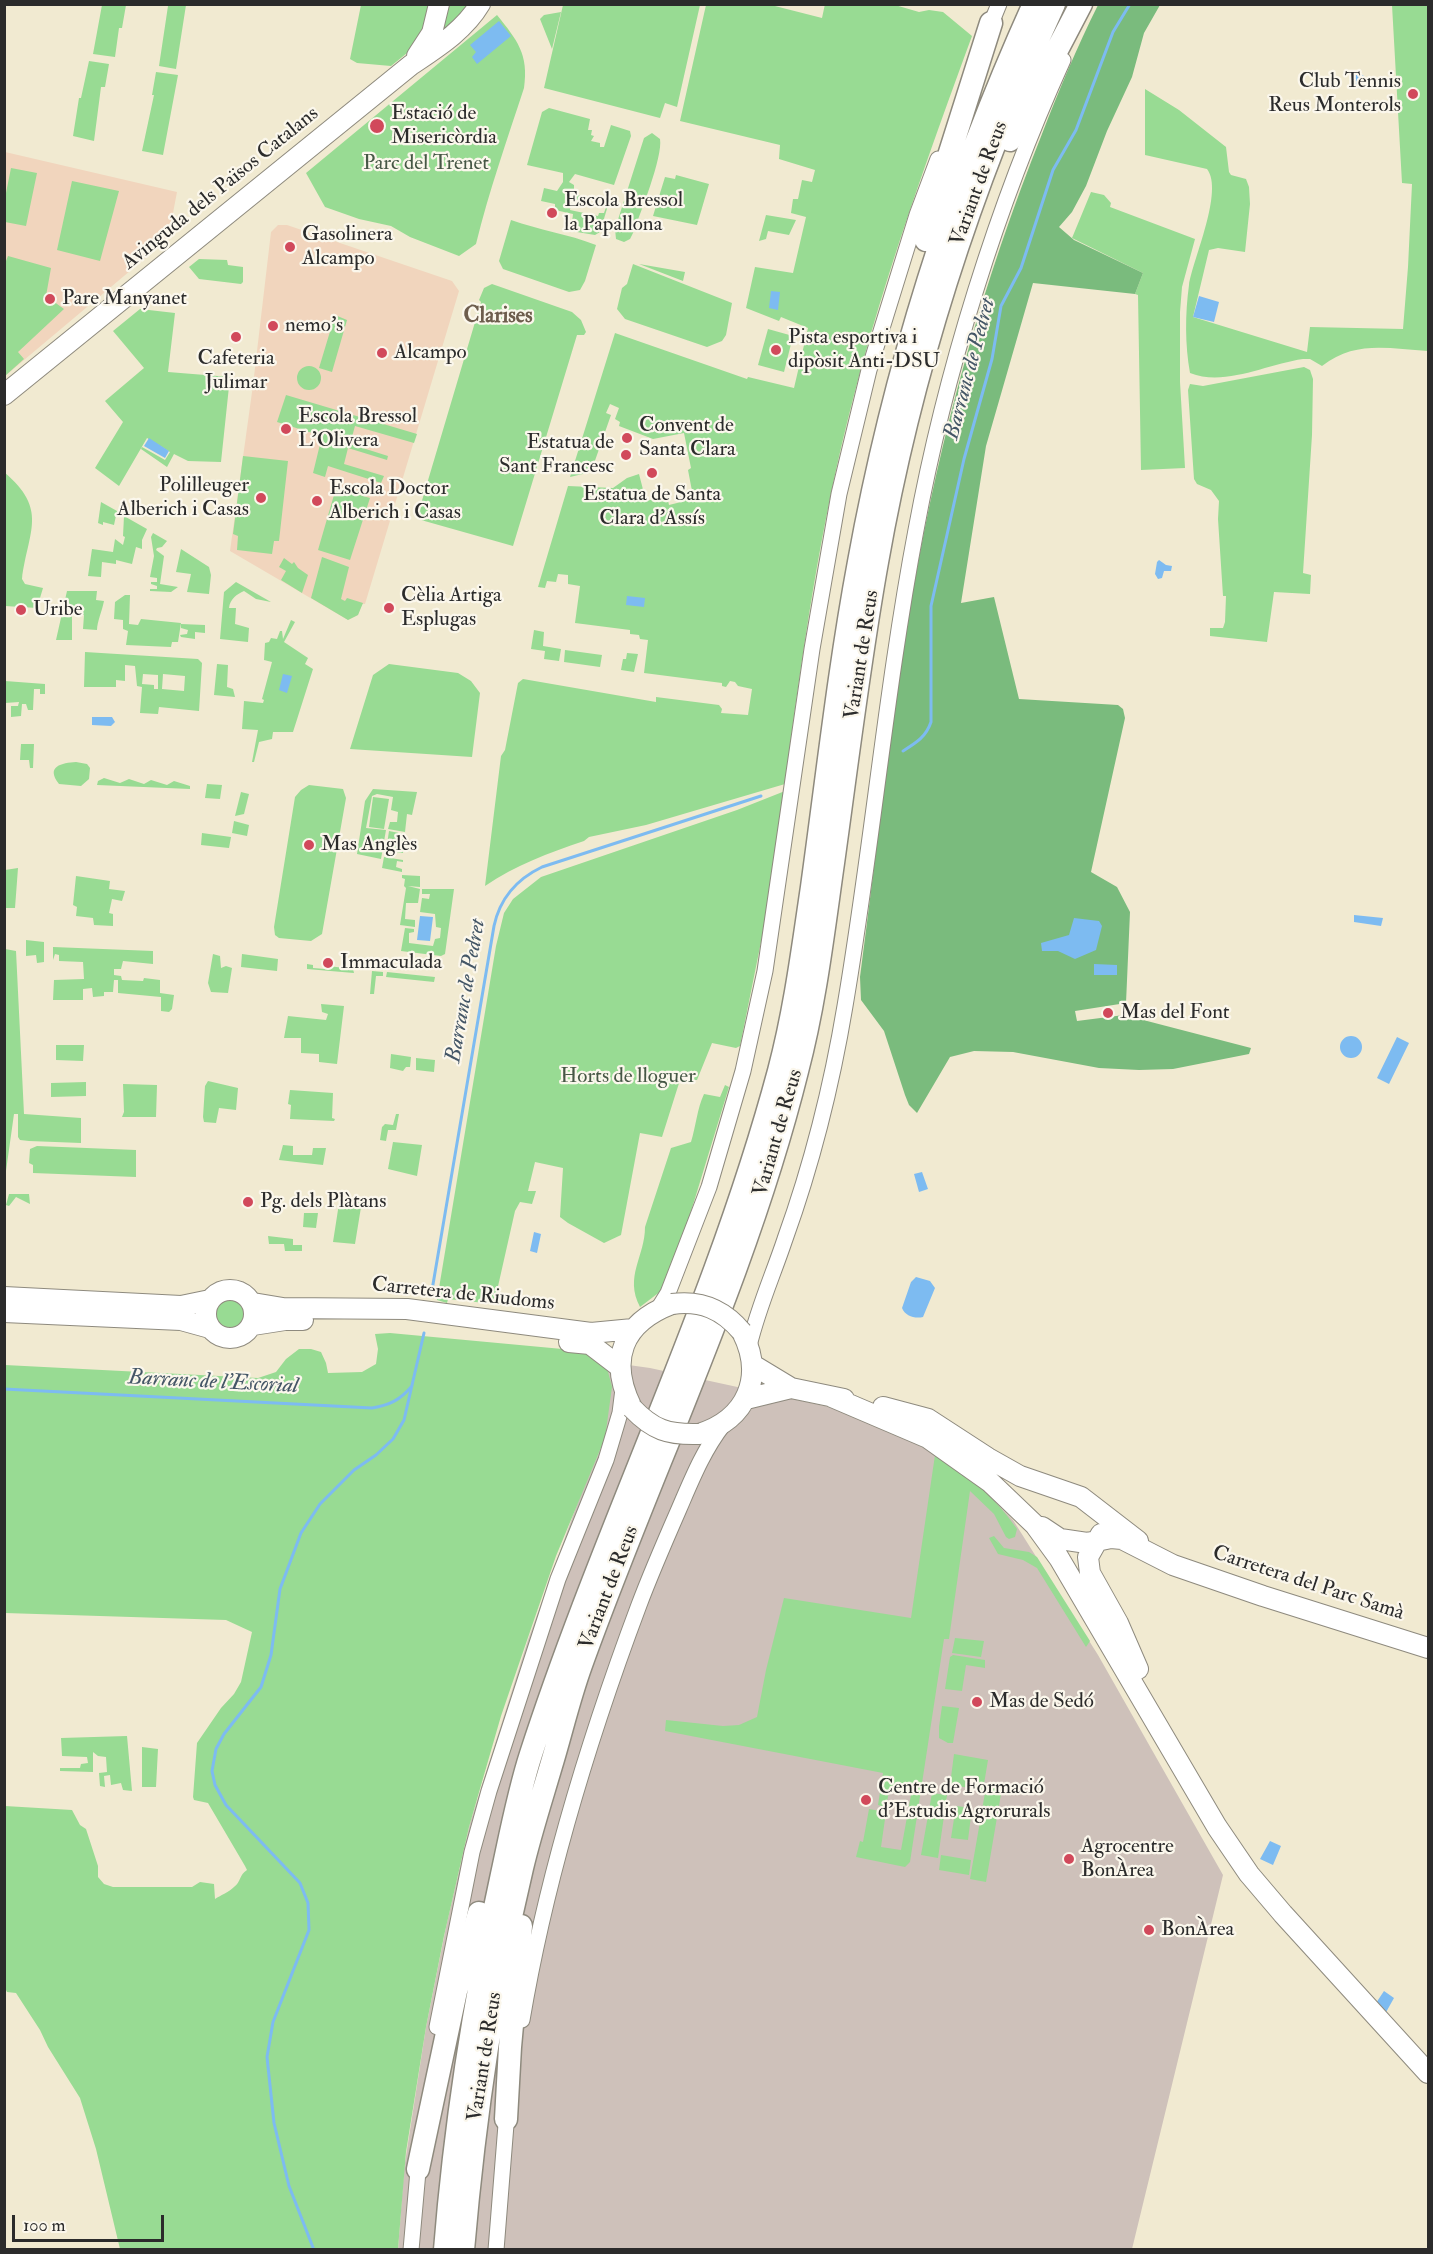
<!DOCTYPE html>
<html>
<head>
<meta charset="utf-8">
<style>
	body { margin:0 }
	#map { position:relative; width:1433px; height:2254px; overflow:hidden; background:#f1ead1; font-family:"IM FELL Double Pica",serif }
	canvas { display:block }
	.frame { position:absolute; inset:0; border:6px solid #2b2b2b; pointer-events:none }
	.scale { position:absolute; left:12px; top:2215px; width:152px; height:27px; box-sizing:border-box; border:3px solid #2b2b2b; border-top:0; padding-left:8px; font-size:18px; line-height:21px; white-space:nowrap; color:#2b2b2b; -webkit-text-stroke:4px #fbf7ec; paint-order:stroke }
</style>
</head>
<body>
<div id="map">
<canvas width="1433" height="2254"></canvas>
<div class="frame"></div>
<div class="scale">100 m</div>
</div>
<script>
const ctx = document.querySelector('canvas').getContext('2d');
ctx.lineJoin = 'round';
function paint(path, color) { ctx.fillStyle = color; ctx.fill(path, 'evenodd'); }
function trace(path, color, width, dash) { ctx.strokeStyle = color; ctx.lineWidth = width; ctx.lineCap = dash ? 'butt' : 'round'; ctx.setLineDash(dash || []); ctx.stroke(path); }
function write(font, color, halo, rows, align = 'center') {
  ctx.font = font + ' "IM FELL Double Pica",serif'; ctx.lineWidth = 4.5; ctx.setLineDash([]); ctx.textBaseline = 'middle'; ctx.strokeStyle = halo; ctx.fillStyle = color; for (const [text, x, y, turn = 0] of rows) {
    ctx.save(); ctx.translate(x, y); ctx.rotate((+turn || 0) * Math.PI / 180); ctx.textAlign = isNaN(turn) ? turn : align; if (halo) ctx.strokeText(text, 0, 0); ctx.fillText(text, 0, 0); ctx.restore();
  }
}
paint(new Path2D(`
	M5,152L177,192L168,239L5,376Z
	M278,225H287L452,281L459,291L365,604H362L358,615L348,620L230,551L253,385L271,232Z`), '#f1d5bd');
paint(new Path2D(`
	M607,1362L650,1368L834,1408L909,1438L975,1481L1013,1520L1098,1655L1223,1875L1132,2249L398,2250L404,2169L426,2027L446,1927L470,1823L528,1640L580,1496L605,1438L603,1364Z`), '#cec1ba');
paint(new Path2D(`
	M172,4L186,5L176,69L159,66L168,6Z
	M825,4L895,5L919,12L929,10L943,12L972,36C928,156 885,275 853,399C820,525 802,655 785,784L646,825L589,837L584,841C548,853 516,865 485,886L501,756L505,750L518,683L523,679L656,702V697L719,705L722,709L721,713L748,715L752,689L738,686L735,682L730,681L726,687L722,686V683L644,673L648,640L640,639L639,635L630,634V630L575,623L580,586L568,584V575L558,574L556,582L547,581L545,588L538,587L568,486L613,488L627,478L639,474L646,501L667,496L669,505L685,501L683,492L692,491L688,470L691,468L684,433L653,439L619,426L620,422L615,419L619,408L610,404L606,413L611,415L591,472L570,477L615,333L747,379L748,377L794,388L808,328L781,317L779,321L746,308L755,267L793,273L806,217L791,213L793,199H798L802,180L812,182L815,170L779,159L780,145L680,121L706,5H771L822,18Z
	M102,5H126L122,28H119L115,57L93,54Z
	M361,5H434L417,45L391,66L357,63L350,59Z
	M445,5H472L440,33Z
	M563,5H700L677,107L665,103L660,118L544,88Z
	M1392,5H1428V351C1388,349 1356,340 1322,366L1310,359H1303C1267,364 1225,387 1190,373C1185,345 1185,314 1189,285C1193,259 1224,191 1207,169L1145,155V89L1179,110L1226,147L1229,172L1231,175L1246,179L1249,187L1250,204L1245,252L1218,248L1209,250L1193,317L1307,352L1310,327L1403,329L1408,267L1412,184L1402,183Z
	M561,12L552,49L540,19L544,15Z
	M497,15C517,40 529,54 524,88C507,140 489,191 476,244L459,256L410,237L391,226L359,219L325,207L306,173Z
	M89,61L109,64L105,87H101L94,141L73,136L79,98H81Z
	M156,72L178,75L163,155L142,151L154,95H152Z
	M549,108L590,119L588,130H592L591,135L594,136L591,141L600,143V147H604L611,125L630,131L631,136L614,185L575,174L569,182L574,185V194L582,196L579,200H572L570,210L598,216L599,213H604L606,207L603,205L604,200L609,202L600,232L595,235L571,231L573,214L555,210V204L541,201L544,188L557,191L563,182V173L527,165L542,112Z
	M652,133L660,139C663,157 640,214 633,233L630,239L624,242L616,239L615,229L644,138Z
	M11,168L37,173L26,226L5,222V198Z
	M676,175L709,184L697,225L653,216L665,177L675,179Z
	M72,181L119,191L100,261L57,250Z
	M1091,192L1104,195L1111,203L1110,207L1195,239L1182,287L1180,312V382L1185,468L1141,470L1138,295L1135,294L1143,273L1072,238Z
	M766,215L796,220L789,235L768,231L766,239L759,241Z
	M511,220C539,230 568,234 596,245L585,281L580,290L569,292L503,269L499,261Z
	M8,256L51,268L46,296L64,309L18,352L24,359L5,376L4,266Z
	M199,259L227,260L228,265L243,267V282L241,284L199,279L189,267Z
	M633,264L732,303L726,335L722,341L707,347L625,319L617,309L622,288L627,284Z
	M639,264L685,272L683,281Z
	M492,284L572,312L581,320L586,332L584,335H577L513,546L421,520L422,515L418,514L481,302L479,300L484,288Z
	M140,309L175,313L168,372L230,377L221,462L188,461L174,454L167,467L141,449L142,447L165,460L170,452L147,438L119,486L95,468L123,422L105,401L144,368L113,331Z
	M335,315L347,320L332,372L319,368Z
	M768,329L793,336L784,372L758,365Z
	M297 378a12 12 0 1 1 24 0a12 12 0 1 1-24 0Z
	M1304,367L1310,370L1313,379L1312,435L1303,573L1311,575L1310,594L1274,592L1267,642L1210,636V628H1223L1225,622L1226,596H1223L1218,519L1219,501L1211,490L1197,484L1194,479L1188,390L1190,384L1203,386Z
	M286,395L417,434L414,443L355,426L350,444L388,456L387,460L348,448L344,464L384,476L381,483L328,466L325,477L313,473L322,436L277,422Z
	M243,456L288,461L279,541H274L272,554L237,550L238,536L233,534Z
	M4,472C49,510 28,531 22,579L25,584L43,588L37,608L5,606Z
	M336,488L370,498L350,560L318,550Z
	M101,502L117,511L114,525L103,522V525L98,523Z
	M124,516L147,529L142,540V549L136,547L132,564L116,560V564L102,562L101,577L88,576L92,549L113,552L115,539L123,545L125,537L123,536Z
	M153,533L167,541L162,547L157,548L156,550L164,556L160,584L178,587L171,592L150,591V589H157V586L151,584V582H157V578L150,577L154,556L151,537Z
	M181,549L209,567L211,575L209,594L187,592L191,574L176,572Z
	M322,557L349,567L341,599L345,601L347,598L363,603L358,615L348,620L311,598Z
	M284,558L292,564L294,562L298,568L308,575L302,593L281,580L286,571L279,567Z
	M236,582L271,602L256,599L244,591C237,594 230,599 229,608H236L235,624L249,628L248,642L220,639L224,592Z
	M67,591H97L96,600L104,601C102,611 97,622 97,630L83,629L84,615L72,614V640H56Z
	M125,595H130L129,624L138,625L141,619L181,623L178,642H172L171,647L126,645L128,631L123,629V620L114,619L115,602Z
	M291,620L295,622L284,642L308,658L305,664L313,669L293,732H273L272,739L259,742L254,762H252L258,730L242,729L244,701L263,703L264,700L262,699L272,662L264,660L265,643L269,642L271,638L277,639L280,631H282L283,639Z
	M181,624L205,625V633L195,632V639L181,637L180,635L187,634L188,630L181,628Z
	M534,630L544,632L543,646L561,649L559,661L544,659L545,651L531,649Z
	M565,650L602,655L600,667L564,662Z
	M85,652L198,659L202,663L199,711L159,707L158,714L140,713L142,687L137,686L135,666L125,665V681L116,680V687H84ZM143,674L158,675V689H154V685L142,684ZM163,674L185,676L184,691L162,689Z
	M627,653L638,654L634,672L621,670L623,659H626Z
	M217,664L228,665L227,687L233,689L235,697L214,695Z
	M389,664L458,673L471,681L480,693L472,757L350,749L373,675Z
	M5,681L45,684V694H40V689H34L33,710H28L26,704H22L21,716L11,717V706H18L19,702L5,703Z
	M21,744H34L33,768H30L29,760H20Z
	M76,762L87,764L90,768L89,779L81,786L59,784C45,766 62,763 76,762Z
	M104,778L120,783L129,779L144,784L151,780L167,785L174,781L190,786V789L97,785L98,781Z
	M207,784L222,785L220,799L205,798Z
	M309,785L343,789L346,798L322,934L311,941L279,938L275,935L274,927L295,797L301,790Z
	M373,789L417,792L412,815L407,814L405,832L388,829L390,822H397L398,812L391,810L393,797L377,794L372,796L366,828L386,830L381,859L357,854L365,801Z
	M785,791L764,927L740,1046L736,1048L712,1043L697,1080H680L662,1137L640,1133L621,1235L604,1243L568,1223L560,1217L563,1168L535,1162L528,1191H536L532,1204L520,1202L515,1211L494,1304L448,1299L447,1303L437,1300L496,946L504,913L513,899L541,877L737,810Z
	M241,792L249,794L244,814L235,816Z
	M373,797L389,799L384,829L369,827Z
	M234,821L249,825L247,836L232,833Z
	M389,831L404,834L403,853L386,851Z
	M202,833L231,837L229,848L201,845Z
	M384,857L403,860V862L397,861L396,867L402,869V872L382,868Z
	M18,868L15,908H5V870Z
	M402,875L420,876V887L408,886L420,889L418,903H406L405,919L415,920V927L400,925L406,888L404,886L405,879L402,878Z
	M76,876L110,881L109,889L125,891L122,901L112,899L109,913L113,914V926L94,925L93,918L76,916L77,907L73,905Z
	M422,889H454L445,954L441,956L401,951L405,928L414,929V932L409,933V943L433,946L435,939L440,938L441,928L436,927L435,914L420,912L422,898L429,899L430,894H422Z
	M26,940L44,942V962L37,963L36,955L26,956Z
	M53,947L153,951V964L123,961L121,969H114V975L121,976L122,980L143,981L144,978L160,980V993L174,995L172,1009L169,1012L161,1011V997L118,993V980H114L113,992H104V996L93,997L92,988L83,989V1000H53L54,980L84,979L83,962L59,961V955L55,954L53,960Z
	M5,949L16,951L24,1114L81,1118V1143L29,1141L20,1140L18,1137V1114H14L5,1178Z
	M213,954L220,956L221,968L226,966L232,968L228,993L211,992L208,983Z
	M242,954L278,959L277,971L241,967Z
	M307,964L313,965V968L325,969L328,966L353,969L354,973L307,969Z
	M372,971L383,972V976H376L374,994H370Z
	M387,972L435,977L434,982L386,977Z
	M321,1004L344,1006L337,1064L319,1062V1054L301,1053V1038H284L288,1016L326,1020L328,1014L322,1012Z
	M56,1045H84L83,1061L56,1060Z
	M391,1054L411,1057L410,1067H406L403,1071L390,1068Z
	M416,1058L435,1060L434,1072L416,1070Z
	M208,1081L238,1088L236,1110L219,1108L216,1123L204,1122L203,1117L205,1086Z
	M86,1082V1096L51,1097V1083Z
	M123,1084L157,1085L156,1117H122L124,1112Z
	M725,1085L729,1087L685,1231L661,1291L640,1307C624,1276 645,1257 645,1227L671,1148L691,1142C696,1126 697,1109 704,1094L720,1097Z
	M290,1090L333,1093L332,1118L335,1119L334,1121L290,1119L291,1105L288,1104Z
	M396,1114H399L396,1130H388L386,1141L380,1140L382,1127L385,1124L393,1125Z
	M393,1142L422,1145L417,1176L388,1169Z
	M283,1145L293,1146V1155H312L313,1148H326L323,1165L279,1160Z
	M37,1146L136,1150V1177L33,1173V1165L29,1163L30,1149Z
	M9,1194H29L30,1204L16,1197L9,1206L6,1205Z
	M340,1197L362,1201L355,1244L333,1242Z
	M304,1213H318L316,1228L303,1227Z
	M268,1236L293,1239V1245H302V1251H285L284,1244H269Z
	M214 1314a16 16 0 1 1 32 0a16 16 0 1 1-32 0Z
	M390,1333L584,1351L607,1368L612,1387L605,1438L556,1556L501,1716L469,1827L444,1936L426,2027L406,2152L398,2249H120L96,2149L80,2098L48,2047L40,2030L16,1993L7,1992L5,1988V1806L72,1810L80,1825L86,1829L98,1866V1877L104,1884L113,1887H192L200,1882L214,1884L215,1899C221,1895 229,1892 234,1887C241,1882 239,1875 247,1870L245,1866L208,1803L194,1800L193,1797L197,1743L221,1708L234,1694L241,1682L252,1632L226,1620L5,1613V1365L258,1378L276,1372L286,1359L299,1349H311L321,1352L326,1363L328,1373L362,1372L376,1364L378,1349L375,1334Z
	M935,1455C970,1478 993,1494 1017,1529L1015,1537L1009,1539L1006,1537L994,1514L970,1491L949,1639H944L910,1862L905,1867L856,1857L860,1841L863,1842L869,1809L886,1812L881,1847L901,1850L911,1795L889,1791L886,1807L878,1805L883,1773L665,1731L666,1720L723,1726L739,1725L757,1717L766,1670L784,1598L911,1618Z
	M994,1536L1004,1548L1029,1552L1037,1557L1090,1641L1086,1647L1037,1568L1023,1560L998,1554L989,1538Z
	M955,1638L984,1641L981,1657L952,1653Z
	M953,1655L985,1660V1668L966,1665L962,1691L945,1689L950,1657Z
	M942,1706L959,1708L953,1743H948L939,1738V1727Z
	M127,1736L132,1791L123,1790L121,1783L111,1785L110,1775L104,1776L105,1787L100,1786L99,1773L107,1772L106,1757L98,1756L93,1752V1772L60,1771V1768H80L81,1764L88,1763L87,1757L62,1756L61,1738Z
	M142,1747L158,1749L156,1787H142Z
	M954,1754L988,1760L983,1790L950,1785Z
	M986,1787L1002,1788L986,1882L970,1879Z
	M932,1793L947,1795L938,1858L921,1855Z
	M956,1806L972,1808L968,1840L951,1838Z
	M941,1855L971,1860L969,1875L939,1870Z`), '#98db93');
paint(new Path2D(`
	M1098,5H1160L1144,33L1132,77L1107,131L1086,186L1072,212L1059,227L1074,240L1143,273L1135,294L1033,283L986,446L961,603L994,597L1019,699L1118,705L1123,709L1125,718L1091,872L1117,887L1130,912L1126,1003L1075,1011L1077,1021L1124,1015L1251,1048L1249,1054L1173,1069L1139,1070L1099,1068L1013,1052L974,1051L950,1057L917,1113L909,1105L905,1095L884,1031L861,1000L860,977C877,848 891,719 913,591C940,435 983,281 1042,134C1059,90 1077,47 1098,5Z`), '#7abb7d');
paint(new Path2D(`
	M499,21L511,36L477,64L472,57L476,52L470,45Z
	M1352 81a7 7 0 1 1 14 0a7 7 0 1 1-14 0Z
	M771,291L780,292L778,310L769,308Z
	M1199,296L1219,302L1214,322L1193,317Z
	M149,438L169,451L165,458L144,446Z
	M1159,560L1166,565L1172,566L1171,571H1164L1162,578L1158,579L1155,574L1157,562Z
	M627,596L645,598L644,607L626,605Z
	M283,674L292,676L287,693L279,690Z
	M92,717H112L115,722L111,726L92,725Z
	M1354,915L1383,918L1381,926L1354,922Z
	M420,916L433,917L430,941L417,940Z
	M1074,918L1099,921L1102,926L1096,950L1075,959L1058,951H1042L1041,943L1069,935Z
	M1094,964L1117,965V975H1094Z
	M1340 1047a11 11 0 1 1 22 0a11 11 0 1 1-22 0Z
	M1397,1037L1409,1043L1389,1084L1377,1078Z
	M922,1172L928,1189L919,1192L914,1174Z
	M534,1232L541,1234L537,1253L530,1251Z
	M916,1277L930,1281L935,1288L923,1317C915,1319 905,1316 902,1308L911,1282Z
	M1270,1841L1281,1846L1273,1865L1260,1859Z
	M1384,1991L1394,1998L1385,2014L1376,2003Z`), '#7dbbf1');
trace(new Path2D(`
	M903,751C916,743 926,737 931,722V606L964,459L992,359L1001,306L1021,268L1053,170L1076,130L1113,32L1130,4
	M431,1296L494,926C500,898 517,879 542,867L761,796
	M4,1389L372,1408C390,1405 400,1400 412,1386
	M314,2250L289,2186L274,2123L267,2057L273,2022L309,1930L308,1903L300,1883L226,1805L215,1785L212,1771L216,1749L224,1734L261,1687L271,1655L280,1589L301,1533L320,1504L354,1470L376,1455L393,1439L404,1420L424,1333`), '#7dbbf1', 3);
const minor = new Path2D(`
	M988,31L999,4
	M658,1309L668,1293L709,1187L743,1071L765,971L812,649L839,494L869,370L917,215L938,159
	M749,1346C758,1308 773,1275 785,1239C812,1164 832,1084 845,1006C872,848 886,688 916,530C945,373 997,205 1063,60
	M522,2020C546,1878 588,1741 639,1605C651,1573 665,1541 679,1509C692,1479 703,1451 723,1425
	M437,2027L472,1852L489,1791L558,1579L606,1460L620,1413L623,1389
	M411,2250L419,2160
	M496,2250L507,2112`);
const major = new Path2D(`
	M417,56L432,33L439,4
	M4,395L411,65C436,48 464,31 480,4
	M206 1314a24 24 0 1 1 48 0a24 24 0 1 1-48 0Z
	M4,1297L181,1306L210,1300
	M253,1303L283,1308L407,1309L591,1333L633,1329
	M4,1312L181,1320L210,1328
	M253,1325L285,1320H303
	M569,1342L590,1344L620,1367
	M753,1365L791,1388L844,1399
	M832,1397L928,1438L990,1482L1035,1525L1059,1558L1217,1827L1249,1874L1283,1914L1428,2073
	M746,1399L791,1388
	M883,1407L928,1419L988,1458L1020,1476L1081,1497L1138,1541
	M632,1408C608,1360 622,1323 672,1304
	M699,1434C747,1419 765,1377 742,1332
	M1042,1527L1060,1539L1087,1543L1111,1538L1122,1539L1173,1565L1263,1596L1428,1648
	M1101,1534L1088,1557L1090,1573L1118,1623L1138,1669`);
const highway = new Path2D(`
	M1010,140L1081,4
	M926,240L946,165L991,23
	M506,2119L510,2047L521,1926
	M418,2169L456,1991L479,1913
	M445,2250C455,2124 474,2002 501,1879C510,1838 518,1794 531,1754C606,1523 716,1306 779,1071C795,1011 803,948 812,887C827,779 839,669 859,562C894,369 953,183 1034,4
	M463,2250C474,2121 492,1994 522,1868C530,1834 541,1800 551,1766C561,1733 569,1698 581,1665C652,1467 746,1276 797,1071C815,1003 823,933 833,863C847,763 859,662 877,562C911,369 972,182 1054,4`);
trace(minor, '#8e8a7e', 17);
trace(major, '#8e8a7e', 22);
trace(highway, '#8e8a7e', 25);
trace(minor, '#fff', 15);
trace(major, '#fff', 20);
trace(highway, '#fff', 22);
const majorBridge = new Path2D(`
	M672,1304C701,1300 723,1309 742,1332
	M632,1408C653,1430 668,1435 699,1434`);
trace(majorBridge, '#8e8a7e', 22, []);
trace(majorBridge, '#fff', 20);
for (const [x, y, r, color] of [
	[1413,94,6,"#d1495b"],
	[377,126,8,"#d1495b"],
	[552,213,6,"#d1495b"],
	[290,247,6,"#d1495b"],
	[50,299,6,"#d1495b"],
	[273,326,6,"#d1495b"],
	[236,337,6,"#d1495b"],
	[776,350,6,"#d1495b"],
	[382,353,6,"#d1495b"],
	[286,429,6,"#d1495b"],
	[627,438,6,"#d1495b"],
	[626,455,6,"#d1495b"],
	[652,473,6,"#d1495b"],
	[261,498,6,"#d1495b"],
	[317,501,6,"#d1495b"],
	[389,608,6,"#d1495b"],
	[21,610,6,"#d1495b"],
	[309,845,6,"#d1495b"],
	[328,963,6,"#d1495b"],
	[1108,1013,6,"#d1495b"],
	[248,1202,6,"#d1495b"],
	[977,1702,6,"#d1495b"],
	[866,1800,6,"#d1495b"],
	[1069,1859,6,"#d1495b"],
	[1149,1930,6,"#d1495b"]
]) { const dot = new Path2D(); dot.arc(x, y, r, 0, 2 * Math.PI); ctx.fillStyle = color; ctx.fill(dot); trace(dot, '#fbf7ec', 2); }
write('21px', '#2b2b2b', '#fbf7ec', [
	["Club Tennis",1401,82,"right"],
	["Reus Monterols",1401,106,"right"],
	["Estació de",391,114],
	["Misericòrdia",391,138],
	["Escola Bressol",564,201],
	["la Papallona",564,225],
	["Gasolinera",302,235],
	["Alcampo",302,259],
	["Pare Manyanet",62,299],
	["nemo’s",285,326],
	["Pista esportiva i",788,338],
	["dipòsit Anti-DSU",788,362],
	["Alcampo",394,353],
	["Cafeteria",236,359,"center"],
	["Julimar",236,383,"center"],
	["Escola Bressol",298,417],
	["L'Olivera",298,441],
	["Convent de",639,426],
	["Santa Clara",639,450],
	["Estatua de",614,443,"right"],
	["Sant Francesc",614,467,"right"],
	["Polilleuger",249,486,"right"],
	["Alberich i Casas",249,510,"right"],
	["Escola Doctor",329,489],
	["Alberich i Casas",329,513],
	["Estatua de Santa",652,495,"center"],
	["Clara d'Assís",652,519,"center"],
	["Cèlia Artiga",401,596],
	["Esplugas",401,620],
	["Uribe",33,610],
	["Mas Anglès",321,845],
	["Immaculada",340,963],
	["Mas del Font",1120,1013],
	["Pg. dels Plàtans",260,1202],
	["Mas de Sedó",989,1702],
	["Centre de Formació",878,1788],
	["d'Estudis Agrorurals",878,1812],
	["Agrocentre",1081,1847],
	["BonÀrea",1081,1871],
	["BonÀrea",1161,1930]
], 'left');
write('21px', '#465745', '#fbf7ec', [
	["Parc del Trenet",426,164],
	["Horts de lloguer",628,1077]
]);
write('21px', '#2b2b2b', '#fbf7ec', [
	["Variant de Reus",980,184,-70],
	["Avinguda dels Països Catalans",221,189,-39],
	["Variant de Reus",863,655,-81],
	["Variant de Reus",779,1133,-74],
	["Carretera de Riudoms",463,1295,6],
	["Carretera del Parc Samà",1308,1584,18],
	["Variant de Reus",610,1588,-69],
	["Variant de Reus",486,2057,-81]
]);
write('bold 22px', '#6d5d4d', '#fbf7ec', [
	["Clarises",498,317]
]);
write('italic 22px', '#445666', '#fbf7ec', [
	["Barranc de Pedret",971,369,-75],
	["Barranc de Pedret",467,991,-80],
	["Barranc de l'Escorial",213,1383,3]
]);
</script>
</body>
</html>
